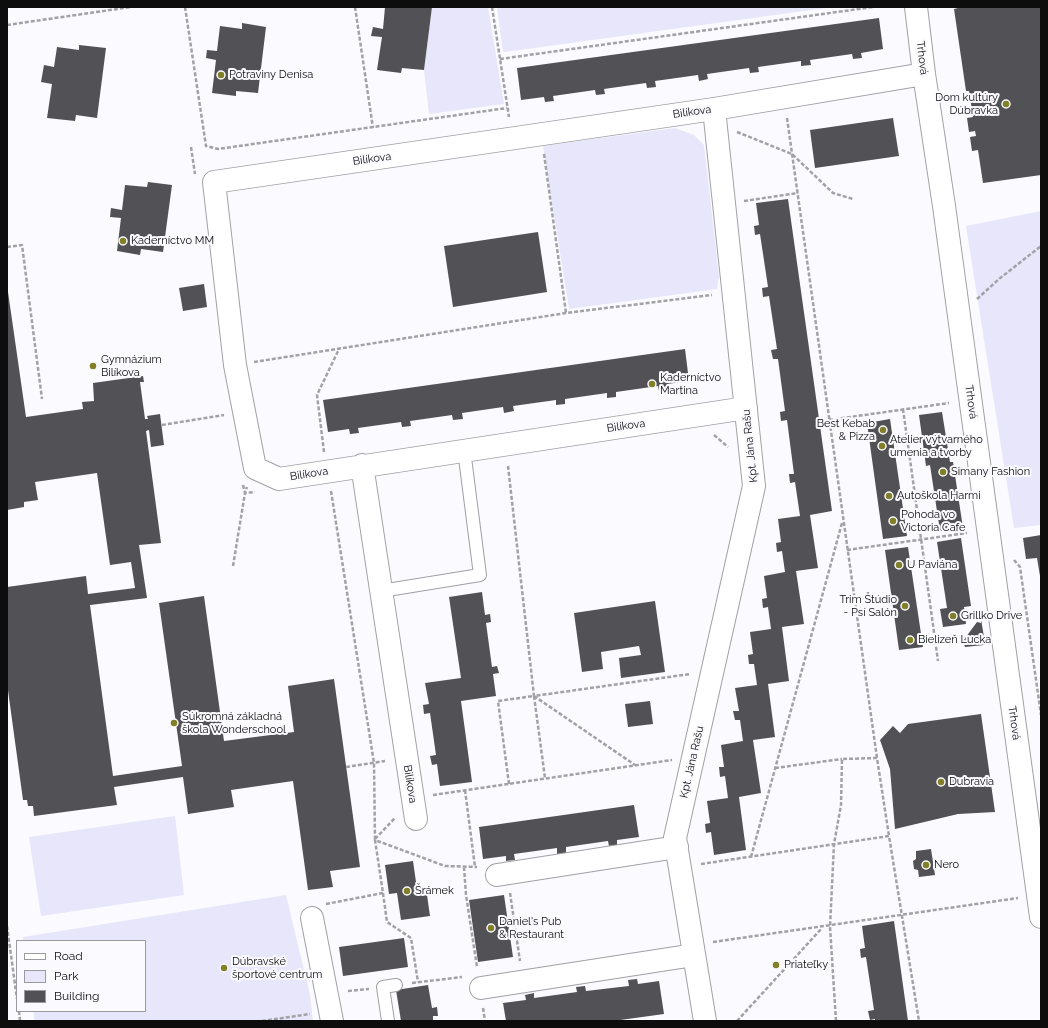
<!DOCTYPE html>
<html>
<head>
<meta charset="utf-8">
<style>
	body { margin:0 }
	#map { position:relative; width:1048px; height:1028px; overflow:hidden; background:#fafaff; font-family:Raleway,sans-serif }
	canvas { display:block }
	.frame { position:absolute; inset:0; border:8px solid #0d0d0e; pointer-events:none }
	.legend { position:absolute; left:16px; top:940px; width:130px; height:72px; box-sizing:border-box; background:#fafaff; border:1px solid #9b9b9f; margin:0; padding:5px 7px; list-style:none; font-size:12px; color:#0d0d0e }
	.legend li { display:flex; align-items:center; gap:8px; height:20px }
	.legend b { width:20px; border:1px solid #9b9b9f }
</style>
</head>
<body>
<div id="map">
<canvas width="1048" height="1028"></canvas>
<div class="frame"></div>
<ul class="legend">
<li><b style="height:5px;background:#fff"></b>Road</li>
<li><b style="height:11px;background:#e7e6fb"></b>Park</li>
<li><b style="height:11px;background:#525256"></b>Building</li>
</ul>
</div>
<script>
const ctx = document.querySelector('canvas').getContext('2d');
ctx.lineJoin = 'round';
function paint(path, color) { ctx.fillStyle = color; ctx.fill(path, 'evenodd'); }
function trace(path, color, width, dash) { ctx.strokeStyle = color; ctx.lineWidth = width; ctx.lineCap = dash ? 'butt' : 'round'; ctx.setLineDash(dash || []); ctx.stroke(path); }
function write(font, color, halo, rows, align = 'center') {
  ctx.font = font + ' Raleway,sans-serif'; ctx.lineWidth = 4; ctx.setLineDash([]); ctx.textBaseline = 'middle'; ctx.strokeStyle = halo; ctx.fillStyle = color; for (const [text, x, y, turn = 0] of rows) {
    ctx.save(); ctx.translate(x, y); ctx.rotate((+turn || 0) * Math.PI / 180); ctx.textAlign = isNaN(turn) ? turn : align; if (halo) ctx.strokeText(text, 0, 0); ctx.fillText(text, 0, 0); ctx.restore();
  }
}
paint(new Path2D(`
	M432,7H488L504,104L429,114L424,70Z
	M497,7H833L505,52L503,51L502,45Z
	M675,128L694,135L704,145L719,276L717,289L569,309L543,146Z
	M1041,211V525L1014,528L966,226Z
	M175,816L184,895L41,916L29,837Z
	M286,895L310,995L313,1021H35L33,1011H145V941H23V937Z`), '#e7e6fb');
paint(new Path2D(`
	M385,7H432L424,70L402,68L401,73L377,70L382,37L371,36L373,27L383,29Z
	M958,7H1041V175L983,183L978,150L972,151L970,137L976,136L975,131L969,132L967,118L973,117L969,91H966L954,9L958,8Z
	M879,18L883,49L861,53L862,58L853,59L852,54L810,60L811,65L801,66V61L758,67L759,72L750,73L749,68L707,74L708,79L699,81L698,75L655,81L656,87L647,88L646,83L604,89L605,94L596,95L595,90L553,96L554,101L545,102L544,97L521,100L517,68Z
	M242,23L266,27L258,93L236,91V96L212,93L216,60L206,58L207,50L217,51L220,26L242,29Z
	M79,45L106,48L97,118L76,115L75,121L47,118L52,84L41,82L44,65L54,67L57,47L79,50Z
	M893,118L899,156L815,168L810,130Z
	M148,182L172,185L163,252L141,249L140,255L117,251L121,218L110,217L111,208L122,210L125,185L147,187Z
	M788,199L832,511L810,515L818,568L796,571L804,624L782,627L789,681L768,684L775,737L753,740L761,793L739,797L746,850L714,855L711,832L706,833L705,824L710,823L707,801L728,798L725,776L720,777L719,767H724L721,745L743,741L740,720H735L733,711H739L735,688L757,685L754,664H749L748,655L753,654L750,632L771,629L768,607L763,608L762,599L767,598L764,576L785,572L782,551L777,552L776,543L781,542L778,519L800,516L795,482L790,483L789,474H794L787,420L781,421L780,412L785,411L778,359H773L771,350L777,349L769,296L763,297L762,288L768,287L760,234L755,235L754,226L759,225L756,203Z
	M538,232L547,292L453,307L444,246Z
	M204,284L207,307L183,311L179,288Z
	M7,285L26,417L83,409L82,402L94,401L93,383L143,376L144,382H140L145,419H148L147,416L160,414L164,445L151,447L149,430L146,431L161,543L139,545L147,598L90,605L113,776L182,766L159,603L204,596L224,741L294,732L288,686L334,679L360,867L330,871L333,887L308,890L293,781L231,790L234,807L188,814L183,777L114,787L117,805L34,816L33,806H28L27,800H23L7,683V587L86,576L88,594L135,588L131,562L110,565L97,473L35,482L38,500L24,502V507L7,510Z
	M685,349L689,381L667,384L668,390L659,391L658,386L616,392V397L607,398V393L565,399V404L556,405V400L513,406L514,411L504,413L503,407L462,413L463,419L453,420L452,415L410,421L411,426L402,427L401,422L358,428L359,433L350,434L349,429L328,432L323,400Z
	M942,412L950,462H953L963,528L940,531L930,465L926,466L919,415Z
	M890,419L907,536L883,539L867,423Z
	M1041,535V576H1040L1037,558L1026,559L1023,538Z
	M961,538L971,606L964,607L966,624L943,627L940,609L947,608L937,542Z
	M908,547L923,647L899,650L885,550Z
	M482,592L485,615L490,614L491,622L486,623L492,667L497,666L499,673L493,674L496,696L461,701L472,782L440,786L437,764L432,765L430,756L436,755L430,713L424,714L423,705L429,704L425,683L461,678L449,597Z
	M655,601L665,672L621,678L619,658L641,655L639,646L601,652L603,669L582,672L574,613Z
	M981,619L985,643L984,645L965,647L963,641L977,622L981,623Z
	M650,701L653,724L628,727L625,704Z
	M981,714L995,812L958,814L895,829L890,769L880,740L893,726L900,733L908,724Z
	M634,805L639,837L617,840V845L609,846L608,841L566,847V853L557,854V848L514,854L515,860L506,861V856L483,859L479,827Z
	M931,849L935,875L919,877L918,870L914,869L913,861L916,859V851Z
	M413,861L417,889L426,888L430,916L401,920L397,893L389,894L385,865Z
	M504,895L513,957L478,962L469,900Z
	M894,921L908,1021H875V1019L870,1020L868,1011L874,1010L866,957L861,958L860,949L865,948L862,926Z
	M404,938L408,967L343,976L339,947Z
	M637,979L638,984L659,981L664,1014L613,1021H506L503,1003L526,1000L525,995L534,993V998L577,992L576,987L585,986L586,991L629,986L628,980Z
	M428,985L432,1008L437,1007L438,1016H433V1021H401L396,990Z`), '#525256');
const service = new Path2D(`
	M381,591L480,575L464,450
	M388,1021L383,987L396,985`);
const minor = new Path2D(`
	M916,7L924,74L944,206L1041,917
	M746,408L279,479L255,468L235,365L214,182L714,109L924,74
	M362,465L416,819
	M497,875L677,847
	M312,918L332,1021
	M481,988L694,955
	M705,1021L675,838L754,486L714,109`);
trace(service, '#a1a1a5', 14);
trace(minor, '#a1a1a5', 24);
trace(new Path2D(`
	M185,7L206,146L218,149L507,108
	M355,7L373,128
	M492,7L509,117
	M7,25L131,7
	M500,59L873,7
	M787,118L877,758
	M737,132L792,154L833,193L853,199
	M191,147L195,174
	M544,154L566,313
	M744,201L798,193
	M7,247L22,245L42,399
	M977,299L999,279L1041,246
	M254,362L566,313L712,295
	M903,409L938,661
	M829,420L949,403
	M162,425L224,415
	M714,435L728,447
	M324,452L317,395L339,349
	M508,466L534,696L690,674
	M243,485L245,493L255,492
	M331,491L374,763L375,840
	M847,550L967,533
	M1014,560L1020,567L1041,715
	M233,566L245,493L247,487
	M534,696L545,778
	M346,767L385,761
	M775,768L842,759
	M509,784L498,701L534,696L635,765
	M465,790L475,867
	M433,795L672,760
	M375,839L395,818
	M751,857L842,523
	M701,864L889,836L919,1021
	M464,867L466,895L477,967
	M383,893L387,922L411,938L418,982
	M510,893L520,961
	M326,904L383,893L375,840L445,866L477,867
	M7,926L17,999
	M713,942L1018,898
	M412,983L462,977
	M348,991L369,989
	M483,1008L485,1021
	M19,1011L20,1021
	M262,1021L310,1014
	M737,1021L822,928
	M836,1021L830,927L834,844L841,805L842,759L877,758L889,836`), '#a2a2a6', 2.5, [4, 2]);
trace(service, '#fff', 12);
trace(minor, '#fff', 22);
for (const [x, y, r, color] of [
	[221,75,4,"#817f27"],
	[1006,104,4,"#817f27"],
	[123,241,4,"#817f27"],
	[93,366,4,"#817f27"],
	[652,384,4,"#817f27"],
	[883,430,4,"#817f27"],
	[882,446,4,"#817f27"],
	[943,472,4,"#817f27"],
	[889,496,4,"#817f27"],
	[893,521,4,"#817f27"],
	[899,565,4,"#817f27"],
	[905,606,4,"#817f27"],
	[953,616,4,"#817f27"],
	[910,640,4,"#817f27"],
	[174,723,4,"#817f27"],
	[941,782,4,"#817f27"],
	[926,865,4,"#817f27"],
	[407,891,4,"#817f27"],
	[491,928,4,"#817f27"],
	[776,965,4,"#817f27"],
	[224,968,4,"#817f27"]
]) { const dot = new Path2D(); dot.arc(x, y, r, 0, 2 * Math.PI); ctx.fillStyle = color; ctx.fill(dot); trace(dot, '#fafaff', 1.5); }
write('11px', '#0d0d0e', '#fafaff', [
	["Trhová",922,58,83],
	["Bilíkova",692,112,-8],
	["Bilíkova",372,159,-8],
	["Trhová",971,402,82],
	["Bilíkova",626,426,-8],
	["Kpt. Jána Rašu",750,446,-96],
	["Bilíkova",309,474,-9],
	["Trhová",1014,723,82],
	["Kpt. Jána Rašu",692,762,-77],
	["Bilíkova",410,784,81]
]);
write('11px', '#0d0d0e', '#fafaff', [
	["Potraviny Denisa",229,75],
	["Dom kultúry",998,98,"right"],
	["Dúbravka",998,111,"right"],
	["Kaderníctvo MM",131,241],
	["Gymnázium",101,360],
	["Bilíkova",101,373],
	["Kaderníctvo",660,378],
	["Martina",660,391],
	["Best Kebab",875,424,"right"],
	["& Pizza",875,437,"right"],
	["Atelier výtvarného",890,440],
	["umenia a tvorby",890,453],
	["Simany Fashion",951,472],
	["Autoškola Harmi",897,496],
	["Pohoda vo",901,515],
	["Victoria Cafe",901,528],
	["U Paviána",907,565],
	["Trim Štúdio",897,600,"right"],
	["- Psí Salón",897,613,"right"],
	["Grillko Drive",961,616],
	["Bielizeň Lucka",918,640],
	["Súkromná základná",182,717],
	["škola Wonderschool",182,730],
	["Dubravia",949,782],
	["Nero",934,865],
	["Šrámek",415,891],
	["Daniel's Pub",499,922],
	["& Restaurant",499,935],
	["Dúbravské",232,962],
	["športové centrum",232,975],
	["Priateľky",784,965]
], 'left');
</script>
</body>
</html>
